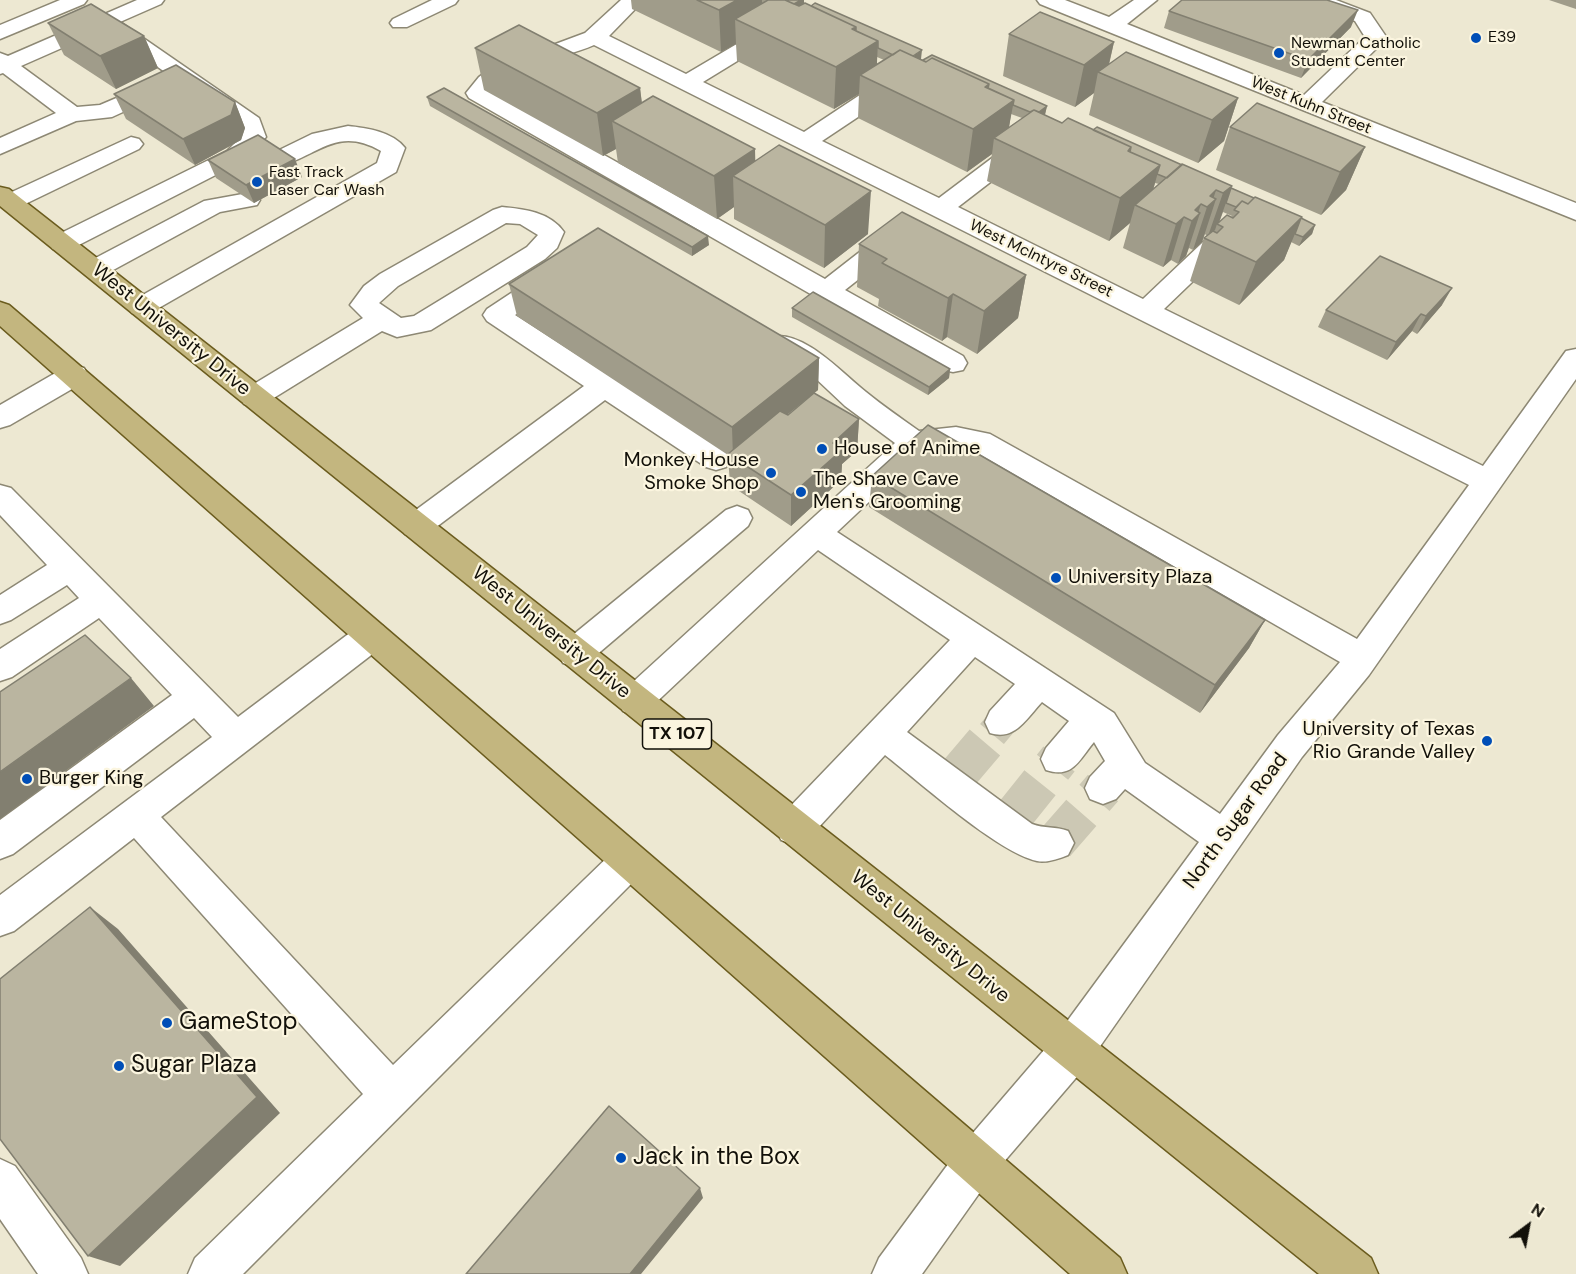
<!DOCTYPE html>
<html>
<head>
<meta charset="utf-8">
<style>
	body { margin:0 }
	#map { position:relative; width:1576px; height:1274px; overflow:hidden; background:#ede8d2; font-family:"DM Sans",sans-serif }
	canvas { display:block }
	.north { position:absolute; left:1498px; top:1196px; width:60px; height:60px; -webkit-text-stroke:4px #fbf5df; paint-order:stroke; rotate:32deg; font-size:16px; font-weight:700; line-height:24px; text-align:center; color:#121009 }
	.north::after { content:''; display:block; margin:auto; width:21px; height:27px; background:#121009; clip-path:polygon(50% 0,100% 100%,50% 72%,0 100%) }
</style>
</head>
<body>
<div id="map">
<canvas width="1576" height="1274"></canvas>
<div class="north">N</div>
</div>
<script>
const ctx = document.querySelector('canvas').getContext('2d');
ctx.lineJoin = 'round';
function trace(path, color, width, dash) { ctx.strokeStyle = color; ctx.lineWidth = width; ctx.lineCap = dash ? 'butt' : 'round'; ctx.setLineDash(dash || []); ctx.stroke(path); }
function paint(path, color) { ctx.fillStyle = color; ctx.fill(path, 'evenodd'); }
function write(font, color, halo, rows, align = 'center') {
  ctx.font = font + ' "DM Sans",sans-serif'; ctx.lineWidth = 4.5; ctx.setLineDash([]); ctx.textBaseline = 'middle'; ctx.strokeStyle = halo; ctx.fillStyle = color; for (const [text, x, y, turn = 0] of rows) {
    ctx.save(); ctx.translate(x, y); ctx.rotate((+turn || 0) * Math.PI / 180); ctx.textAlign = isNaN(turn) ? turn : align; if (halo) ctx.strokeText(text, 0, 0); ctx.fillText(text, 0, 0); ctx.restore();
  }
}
trace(new Path2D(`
	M992,734L1002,722`), '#ccc8b4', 31, [31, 15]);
trace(new Path2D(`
	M959,773L993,733
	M1015,814L1059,759
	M1055,843L1103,788`), '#ccc8b4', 40, [40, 20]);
const minor = new Path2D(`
	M60,0H87L84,4L0,39V25Z
	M137,0H164L161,4L120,22L259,118L266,137L243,161L71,249L62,251L53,249L49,243L53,237L227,151L242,136L240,126L105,29L21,66L77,107L100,105L161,79L169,81L172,86L169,91L112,117L76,121L0,154V138L56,113L3,73L0,74V53L8,56Z
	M432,0H458L455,4L407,27H393L390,23L393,19Z
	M621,0H644L609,36L686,74L769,25H783L787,29L783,33L703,82L804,132L887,77H903L906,82L903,87L822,141L939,198L1016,140H1032L1036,145L1032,150L958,207L1143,299L1220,226L1229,224L1238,226L1242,232L1238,238L1164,309L1483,466L1566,351L1576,349V379L1369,675L1302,757L1087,1065L990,1178L922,1274H872L879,1258L960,1148L1057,1035L1199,842L1125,789L1116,799L1103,804L1090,799L1085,788L1090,777L1105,761L1094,742C1079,760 1073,779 1046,770L1041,759L1046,748L1069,721L1042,702C1026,719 1015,741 990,733L985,722L990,711L1015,684L975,657L907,732L1032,824C1044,829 1056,826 1068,831L1074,843L1068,855C1058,859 1047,863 1037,861C997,852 920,782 885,755L807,840L794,845L781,840L776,828L781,816L950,640L818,550L647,711L635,716L623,711L618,701L623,691L895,443L845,406L812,375L771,351L767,344L771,337C803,329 843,374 866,392C883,406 901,418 919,431L956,427L990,434L1357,639L1469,485L594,45C561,60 514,62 490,91L825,279L884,233L893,231L902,233L906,239L902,245L845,290L963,356L967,363L963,370L953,372L943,370L469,98L466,93L479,77L491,68L585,33ZM956,449L974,451L1340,662L1278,735L1220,814L1145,763L1114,713L837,532L922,452Z
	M1037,0H1065L1109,17L1134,0H1157L1127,24L1304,95L1365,37L1355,21L1310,4L1307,0H1336L1370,13L1387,38L1322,102L1576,203V220L1104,30L1040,4Z
	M348,126C367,128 393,132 405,148L396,172L150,313L141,316L132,313L128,307L132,301L377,163L381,151C336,125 317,157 277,167L269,165L265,160L269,155L312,134Z
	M131,137L139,139L143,144L139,149L19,207L10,209L0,205L1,197Z
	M248,193L257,195L260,200L257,205L220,212L104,275L95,277L86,275L82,269L86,263L204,201Z
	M502,207C524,209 550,212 564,232L557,248L545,259L431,330L397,337L382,331L264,404L254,407L244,404L240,397L244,390L363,318L350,305L364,286L380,274L493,210ZM506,223L520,224L538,235L527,247L414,316L401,318L379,303L398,286Z
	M552,270L561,272L565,278L561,284L515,315L726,451L731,459L726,467L716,470L706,467L605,400L427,534L416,538L405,534L401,526L405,518L584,386L487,321L483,315L487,309L543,272Z
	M74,365L84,368L88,375L84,382L10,425L0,428V405L64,368Z
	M0,485L11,488L238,717L359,626L371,623L383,626L387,636L383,646L161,817L393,1065L616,849L629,844L642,849L648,861L642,873L243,1274H188L195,1258L363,1094L134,838L14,931L0,936V895L212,737L194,718L13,854L0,859V820L172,695L99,618L12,677L0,681V649L79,598L67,585L11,620L0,624V595L47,565L0,515Z
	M737,506L748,510L752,518L748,526L587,663L575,667L563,663L558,653L563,643L726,510Z
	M0,1159L15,1166L81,1258L88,1274H38L0,1219Z`);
const major = new Path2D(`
	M0,187L9,189L1371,1258L1378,1274H1319L0,206Z
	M0,302L9,305L1120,1258L1127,1274H1070L0,326Z`);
trace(minor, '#8d8874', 3);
trace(major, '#6b5c1e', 3);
paint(minor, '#fff');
paint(major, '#c3b67f');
paint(new Path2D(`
	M631,0H804V4L921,59L1047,106L1045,115L1062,123L1093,130L1232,186L1231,188L1315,225L1312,234L1299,246L1291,242L1284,260L1239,305L1190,281L1204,238L1207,236L1205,234L1202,242L1193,250L1189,248L1186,256L1178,264L1171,260L1163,267L1123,248L1130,223L1109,241L987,181L992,154L967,172L858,118L859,94L834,109L737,61L736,44L721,52L632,9ZM877,57L884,60L877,65ZM1011,114L1022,118L1009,127ZM1155,183L1159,184L1153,190ZM1223,212L1232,216L1231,217L1219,223Z
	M1549,0H1576V9Z
	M1169,11L1351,27L1301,78L1164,28Z
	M48,23L144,36L158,68L116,89L64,55Z
	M1009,34L1114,42L1109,65L1238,98L1224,141L1198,163L1089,115L1094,93L1075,107L1003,76Z
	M475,48L640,88L642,103L756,161L868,234L824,268L734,219V207L717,219L618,163L616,149L603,156L484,90Z
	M114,94L235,102L245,128L241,140L195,165L126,119Z
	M427,97L709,245L692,256L430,106Z
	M1230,127L1365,147L1346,190L1321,215L1216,170Z
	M208,160L302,177L254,203L216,178Z
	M859,244L1026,275L1018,318L977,354L947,337L942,341L878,306L879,299L857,287Z
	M509,284L819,358L818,390L787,415L859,419L857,451L842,464L841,480L791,526L730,485L728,455L517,316Z
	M1442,305L1417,334L1412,331L1387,360L1318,327L1326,310Z
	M792,308L950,369L949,378L928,395L792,317Z
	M872,476L1265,620L1249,648L1200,713L869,507Z`), '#a09c8a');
paint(new Path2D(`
	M737,0H762V29L735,19L736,44L721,52L719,10Z
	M801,0H804V7H788Z
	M1358,10L1351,27L1301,78L1308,60Z
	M856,27L878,41L876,83L860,75L859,94L834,109L836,67L852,29Z
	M144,36L158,68L116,89L100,56Z
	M1114,42L1106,76L1098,72L1094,93L1075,107L1084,65Z
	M922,50L921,59L906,61Z
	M989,84L1014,100L1006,143L994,138L992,154L967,172L973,129L985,87Z
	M640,88L645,131L612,121L616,149L603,156L597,113Z
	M1238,98L1224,141L1198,163L1212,120Z
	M235,102L245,128L241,140L195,165L183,139Z
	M1047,106L1045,114L1034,124L1035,115Z
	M1365,147L1346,190L1321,215L1340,172Z
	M755,149L756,189L733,176L734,207L717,219L714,176Z
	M295,159L302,177L254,203L246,185Z
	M1160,165L1148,208L1135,205L1130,223L1109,241L1120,198Z
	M1232,186L1218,225L1217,224L1215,230L1208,236L1223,193Z
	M1216,190L1212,203L1216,199L1202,242L1193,250L1207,207L1210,196Z
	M871,191L868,234L824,268L825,225Z
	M1201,204L1197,216L1200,213L1186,256L1178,264L1195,210Z
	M1184,217L1171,260L1163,267L1176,224Z
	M1302,217L1284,260L1239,305L1256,262Z
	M1315,225L1312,234L1299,246L1303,237Z
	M708,236L709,245L692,256V247Z
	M1026,275L1018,318L977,354L984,311Z
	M1452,288L1442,305L1417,334L1426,316Z
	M953,294L947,337L942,341L948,298Z
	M1421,314L1412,331L1387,360L1396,342Z
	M819,358L818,390L733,458L732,427Z
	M950,369L949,378L928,395L929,387Z
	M859,419L857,451L842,464L841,480L791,526V495L833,443Z
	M1265,620L1249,648L1200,713L1215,685Z
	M131,678L154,706L0,819V772Z
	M90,907L118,929L280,1113L120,1266L88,1256Z
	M700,1188L703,1198L641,1274H630Z`), '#827f70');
const building = new Path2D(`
	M697,0H737L719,10Z
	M768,0H785L799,6L805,3L856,27L852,29L878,41L836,67L735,19Z
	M785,0H801L794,4Z
	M1182,0H1327L1358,10L1308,60L1169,11Z
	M815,3L922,50L913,56L900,50L893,55L878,48V41L856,31V27L811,6Z
	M91,4L144,36L100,56L48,23Z
	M1040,12L1114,42L1084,65L1009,34Z
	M519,25L640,88L597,113L475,48Z
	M900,50L926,62L932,58L989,84L985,87L1014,100L973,129L860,75Z
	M1126,52L1238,98L1212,120L1098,72Z
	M932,55L1047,106L1039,112L1034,110L1030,112L1013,105L1014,100L988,88L989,84L932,58L926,62L923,60Z
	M176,65L235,102L231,115L183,139L114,94Z
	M444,88L708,236L692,247L427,97Z
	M653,96L755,149L714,176L612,121Z
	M1257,103L1365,147L1340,172L1230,127Z
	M1034,110L1062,123L1068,118L1131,147L1128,151L1160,165L1120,198L994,138Z
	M1097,127L1182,165L1167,178L1157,174L1160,165L1130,152L1131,147L1093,130Z
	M258,135L295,159L246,185L208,160Z
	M779,145L871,191L825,225L733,176Z
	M1182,164L1232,186L1223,193L1216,190L1210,196L1216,199L1207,207L1201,204L1195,210L1200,213L1192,221L1184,217L1176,224L1135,205Z
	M1231,188L1254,198L1248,204L1242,201L1236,207L1226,203Z
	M1255,197L1302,217L1256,262L1204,238L1213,231L1217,233L1223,227L1217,224L1227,215L1233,218L1239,212L1234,210L1242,201L1248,204Z
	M902,212L1026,275L984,311L953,294L948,298L882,263L887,259L859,244Z
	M1301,218L1315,225L1303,237L1295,234Z
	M598,228L819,358L732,427L509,284Z
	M1380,256L1452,288L1426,316L1421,314L1396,342L1326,310Z
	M813,292L950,369L929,387L792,308Z
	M814,393L859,419L833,443L843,449L791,495L728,454L780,411L788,415Z
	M928,425L1265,620L1215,685L872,476Z
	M85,635L131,678L0,772V692Z
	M90,907L257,1097L88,1256L0,1139V979Z
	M609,1106L700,1188L630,1274H466Z`);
paint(building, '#bab5a0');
trace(building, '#827f70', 1.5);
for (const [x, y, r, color] of [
	[1476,38,6,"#004eb7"],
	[1279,53,6,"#004eb7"],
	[257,182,6,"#004eb7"],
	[822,449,6,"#004eb7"],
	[771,473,6,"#004eb7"],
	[801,492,6,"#004eb7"],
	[1056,578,6,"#004eb7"],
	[1487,741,6,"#004eb7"],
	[27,779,6,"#004eb7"],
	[167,1023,6,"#004eb7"],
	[119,1066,6,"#004eb7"],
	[621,1158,6,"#004eb7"]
]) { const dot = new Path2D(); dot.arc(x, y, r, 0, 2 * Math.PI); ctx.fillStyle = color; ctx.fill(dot); trace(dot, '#fbf5df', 2); }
write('16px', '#121009', '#fbf5df', [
	["E39",1488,38],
	["Newman Catholic",1291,44],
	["Student Center",1291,62],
	["Fast Track",269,173],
	["Laser Car Wash",269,191]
], 'left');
write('16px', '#121009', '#fbf5df', [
	["West Kuhn Street",1311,106,22],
	["West McIntyre Street",1041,259,26]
]);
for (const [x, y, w] of [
	[677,734,69]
]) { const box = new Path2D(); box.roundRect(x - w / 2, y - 15, w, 30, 4.5); ctx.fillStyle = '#fbf5df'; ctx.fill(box); trace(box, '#121009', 1.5); }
write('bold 18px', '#121009', null, [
	["TX 107",677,734]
]);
write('20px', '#121009', '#fbf5df', [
	["West University Drive",171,330,39],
	["West University Drive",551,633,39],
	["North Sugar Road",1236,821,-54],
	["West University Drive",930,937,39]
]);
write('20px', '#121009', '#fbf5df', [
	["House of Anime",834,449],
	["Monkey House",759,461,"right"],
	["Smoke Shop",759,484,"right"],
	["The Shave Cave",813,480],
	["Men's Grooming",813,503],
	["University Plaza",1068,578],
	["University of Texas",1475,730,"right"],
	["Rio Grande Valley",1475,753,"right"],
	["Burger King",39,779]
], 'left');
write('24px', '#121009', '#fbf5df', [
	["GameStop",179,1023],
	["Sugar Plaza",131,1066],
	["Jack in the Box",633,1158]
], 'left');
</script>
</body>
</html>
